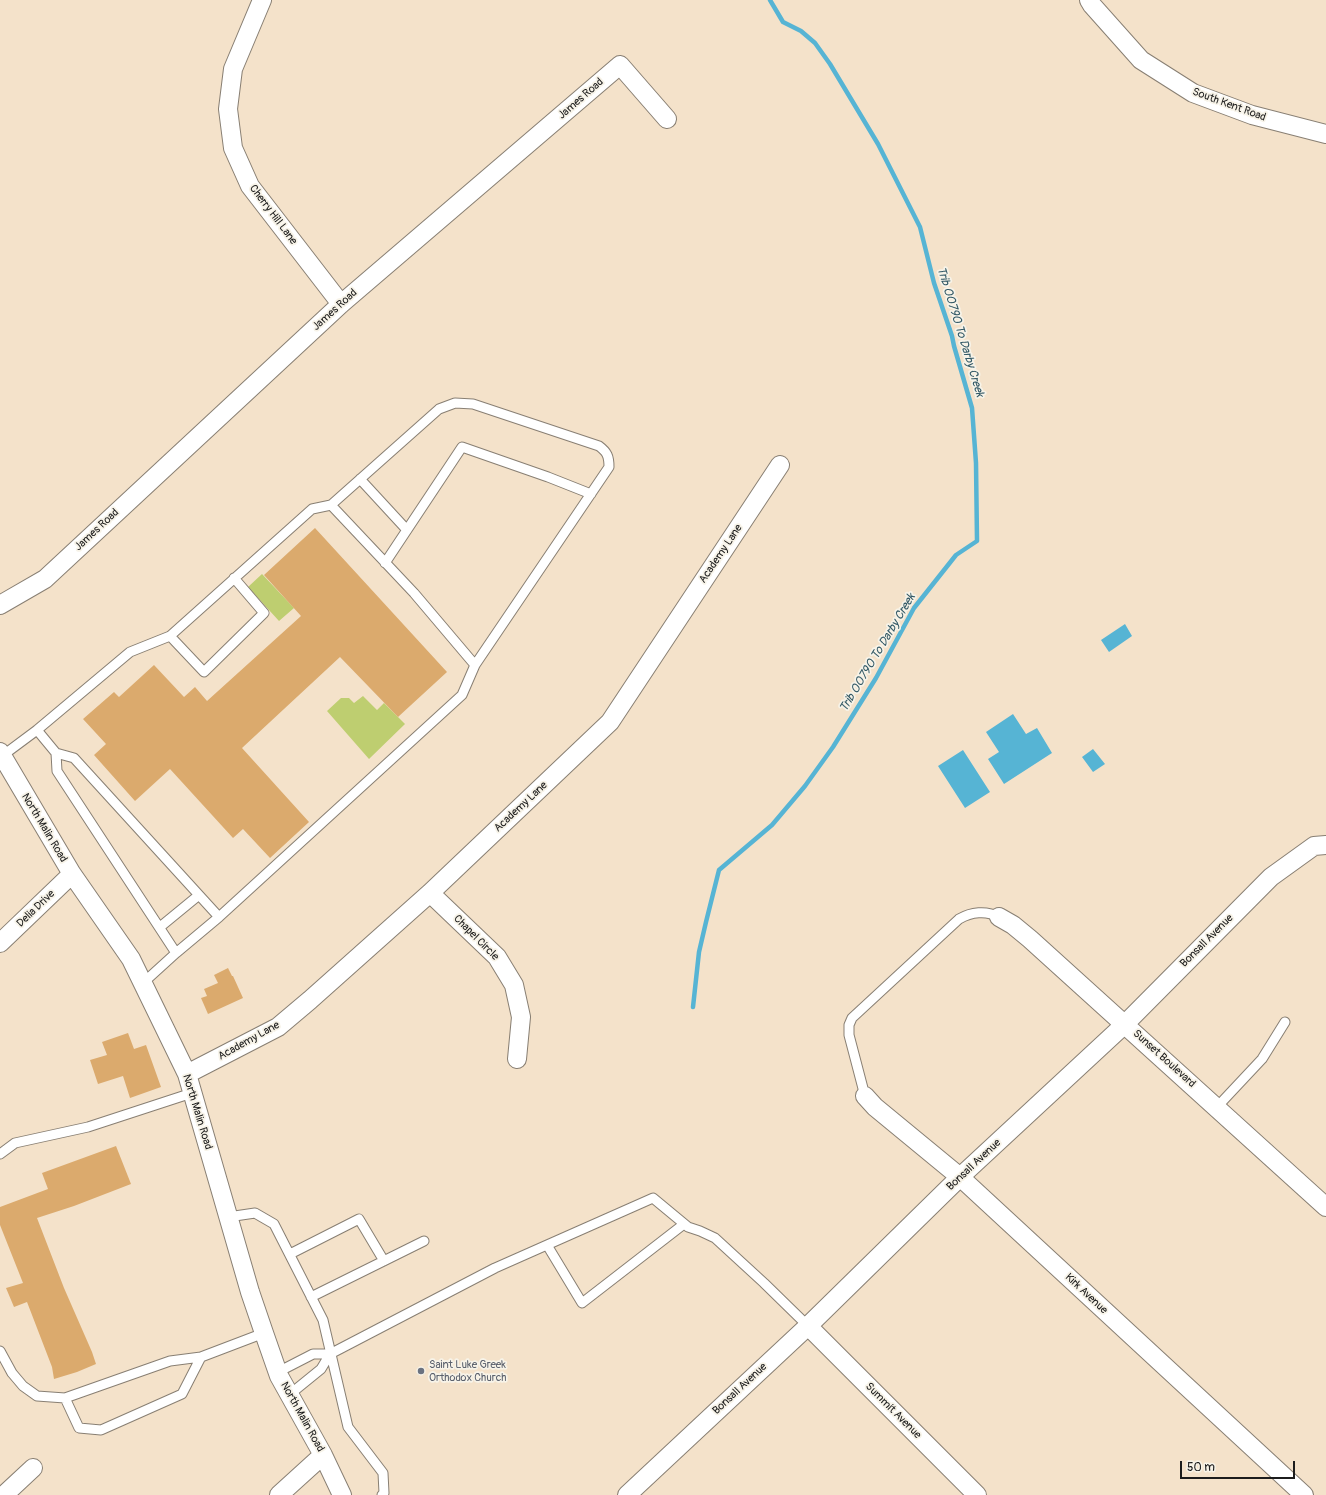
<!DOCTYPE html>
<html>
<head>
<meta charset="utf-8">
<style>
	body { margin:0 }
	#map { position:relative; width:1326px; height:1495px; overflow:hidden; background:#f4e2ca; font-family:Pangolin,sans-serif }
	canvas { display:block }
	.scale { position:absolute; left:1180px; top:1461px; width:115px; height:18px; box-sizing:border-box; border:2px solid #1c1c1c; border-top:0; padding-left:5px; font-size:12px; line-height:14px; white-space:nowrap; color:#1c1c1c; -webkit-text-stroke:3px #f7f3e8; paint-order:stroke }
</style>
</head>
<body>
<div id="map">
<canvas width="1326" height="1495"></canvas>
<div class="scale">50 m</div>
</div>
<script>
const ctx = document.querySelector('canvas').getContext('2d');
ctx.lineJoin = 'round';
function paint(path, color) { ctx.fillStyle = color; ctx.fill(path, 'evenodd'); }
function trace(path, color, width, dash) { ctx.strokeStyle = color; ctx.lineWidth = width; ctx.lineCap = dash ? 'butt' : 'round'; ctx.setLineDash(dash || []); ctx.stroke(path); }
function write(font, color, halo, rows, align = 'center') {
  ctx.font = font + ' Pangolin,sans-serif'; ctx.lineWidth = 3.5; ctx.setLineDash([]); ctx.textBaseline = 'middle'; ctx.strokeStyle = halo; ctx.fillStyle = color; for (const [text, x, y, turn = 0] of rows) {
    ctx.save(); ctx.translate(x, y); ctx.rotate((+turn || 0) * Math.PI / 180); ctx.textAlign = isNaN(turn) ? turn : align; if (halo) ctx.strokeText(text, 0, 0); ctx.fillText(text, 0, 0); ctx.restore();
  }
}
paint(new Path2D(`
	M262,574L294,608L279,621L248,587Z
	M363,696L377,710L384,703L405,724L369,759L327,711L341,698H349L354,703Z`), '#bece70');
paint(new Path2D(`
	M1125,624L1132,636L1109,652L1101,640Z
	M1013,714L1026,734L1037,728L1052,753L1004,784L988,759L999,752L986,732Z
	M1093,749L1105,764L1093,772L1082,757Z
	M963,750L990,792L965,808L938,766Z`), '#56b4d4');
trace(new Path2D(`
	M693,1007L699,952L706,922L719,870L772,825L805,786L833,747L876,678L914,608L956,555L977,541L976,463L972,408L954,346L952,336L934,283L920,227L878,144L830,64L815,43L801,31L783,22L770,0`), '#56b4d4', 4.5);
paint(new Path2D(`
	M315,528L447,672L398,717L340,657L242,748L309,822L270,858L243,829L233,838L170,769L135,801L94,755L106,744L83,719L114,692L119,697L154,665L184,697L195,687L207,701L301,616L264,575Z
	M228,968L232,976H233L243,998L208,1014L201,998L207,996L204,989L218,983L214,975Z
	M128,1033L134,1049L146,1045L161,1087L130,1098L123,1076L98,1084L90,1060L107,1055L102,1042Z
	M116,1146L131,1184L74,1206L37,1218L64,1288L92,1352L96,1364L77,1372L54,1379L52,1367L27,1302L14,1307L6,1288L23,1283L0,1225V1207L48,1189L42,1173Z`), '#dbaa6d');
const lane = new Path2D(`
	M360,479L407,530
	M331,505L414,593L475,665
	M385,563L462,447L548,477L591,494
	M170,636L204,672L264,613L234,578
	M37,730L56,753L74,758L219,917
	M56,753L57,771L176,953
	M2,756L37,730L130,652L170,636L312,509L331,505L439,409L455,403L473,404L599,446C607,452 609,456 609,467L475,665L462,695L219,917L176,953L143,983
	M160,927L199,895
	M865,1096L849,1035V1025L852,1018L959,919C971,912 986,910 999,917
	M1217,1107L1262,1059L1285,1022
	M0,1154L15,1143L88,1127L192,1093
	M228,1217L255,1213L274,1224L323,1320L348,1427L383,1473L384,1493L382,1495
	M547,1245L582,1303L684,1224
	M290,1254L359,1219L384,1261
	M311,1297L424,1241
	M0,1351L12,1373L23,1386L37,1396L65,1398L170,1361L201,1357L264,1333
	M330,1354L495,1268L653,1198L688,1227L700,1231L715,1238L764,1283L808,1326
	M278,1372L313,1354H330L321,1369L289,1395
	M65,1398L79,1428L101,1430L182,1394L201,1357`);
const street = new Path2D(`
	M262,0L233,69L228,109L233,148L250,186L341,304
	M1089,0L1092,5L1141,60L1193,93L1252,115L1326,134
	M0,605L45,579L341,304L620,65L667,119
	M0,752L72,874L131,959L187,1074L250,1292L264,1333L279,1376L323,1455L342,1495
	M430,893L497,957L514,985L521,1017L517,1059
	M999,917L1013,925L1030,939L1326,1207
	M0,943L72,874
	M187,1074L278,1027L310,1000L430,893L610,722L780,465
	M865,1096L875,1107L960,1177L1304,1495
	M808,1326L977,1495
	M4,1495L33,1468
	M279,1495L323,1455
	M627,1495L808,1326L960,1177L1125,1024L1271,877L1314,846L1326,845`);
trace(lane, '#887f73', 11);
trace(street, '#887f73', 20);
trace(lane, '#fff', 9);
trace(street, '#fff', 18);
for (const [x, y, r, color] of [
	[421,1371,4,"#6b7280"]
]) { const dot = new Path2D(); dot.arc(x, y, r, 0, 2 * Math.PI); ctx.fillStyle = color; ctx.fill(dot); trace(dot, '#f7f3e8', 1.5); }
write('11px', '#1c1c1c', '#f7f3e8', [
	["James Road",581,99,-41],
	["South Kent Road",1229,105,20],
	["Cherry Hill Lane",273,215,53],
	["James Road",335,310,-42],
	["James Road",97,530,-43],
	["Academy Lane",721,554,-56],
	["Academy Lane",521,807,-43],
	["North Malin Road",44,828,59],
	["Delia Drive",36,909,-44],
	["Chapel Circle",476,938,45],
	["Bonsall Avenue",1207,941,-45],
	["Academy Lane",249,1041,-29],
	["Sunset Boulevard",1164,1059,42],
	["North Malin Road",197,1112,73],
	["Bonsall Avenue",974,1165,-43],
	["Kirk Avenue",1086,1294,43],
	["Bonsall Avenue",740,1389,-43],
	["Summit Avenue",893,1411,45],
	["North Malin Road",302,1417,61]
]);
write('11px', '#5b616d', '#f7f3e8', [
	["Saint Luke Greek",429,1365],
	["Orthodox Church",429,1378]
], 'left');
write('italic 12px', '#335966', '#f7f3e8', [
	["Trib 00790 To Darby Creek",960,332,73],
	["Trib 00790 To Darby Creek",878,653,-59]
]);
</script>
</body>
</html>
